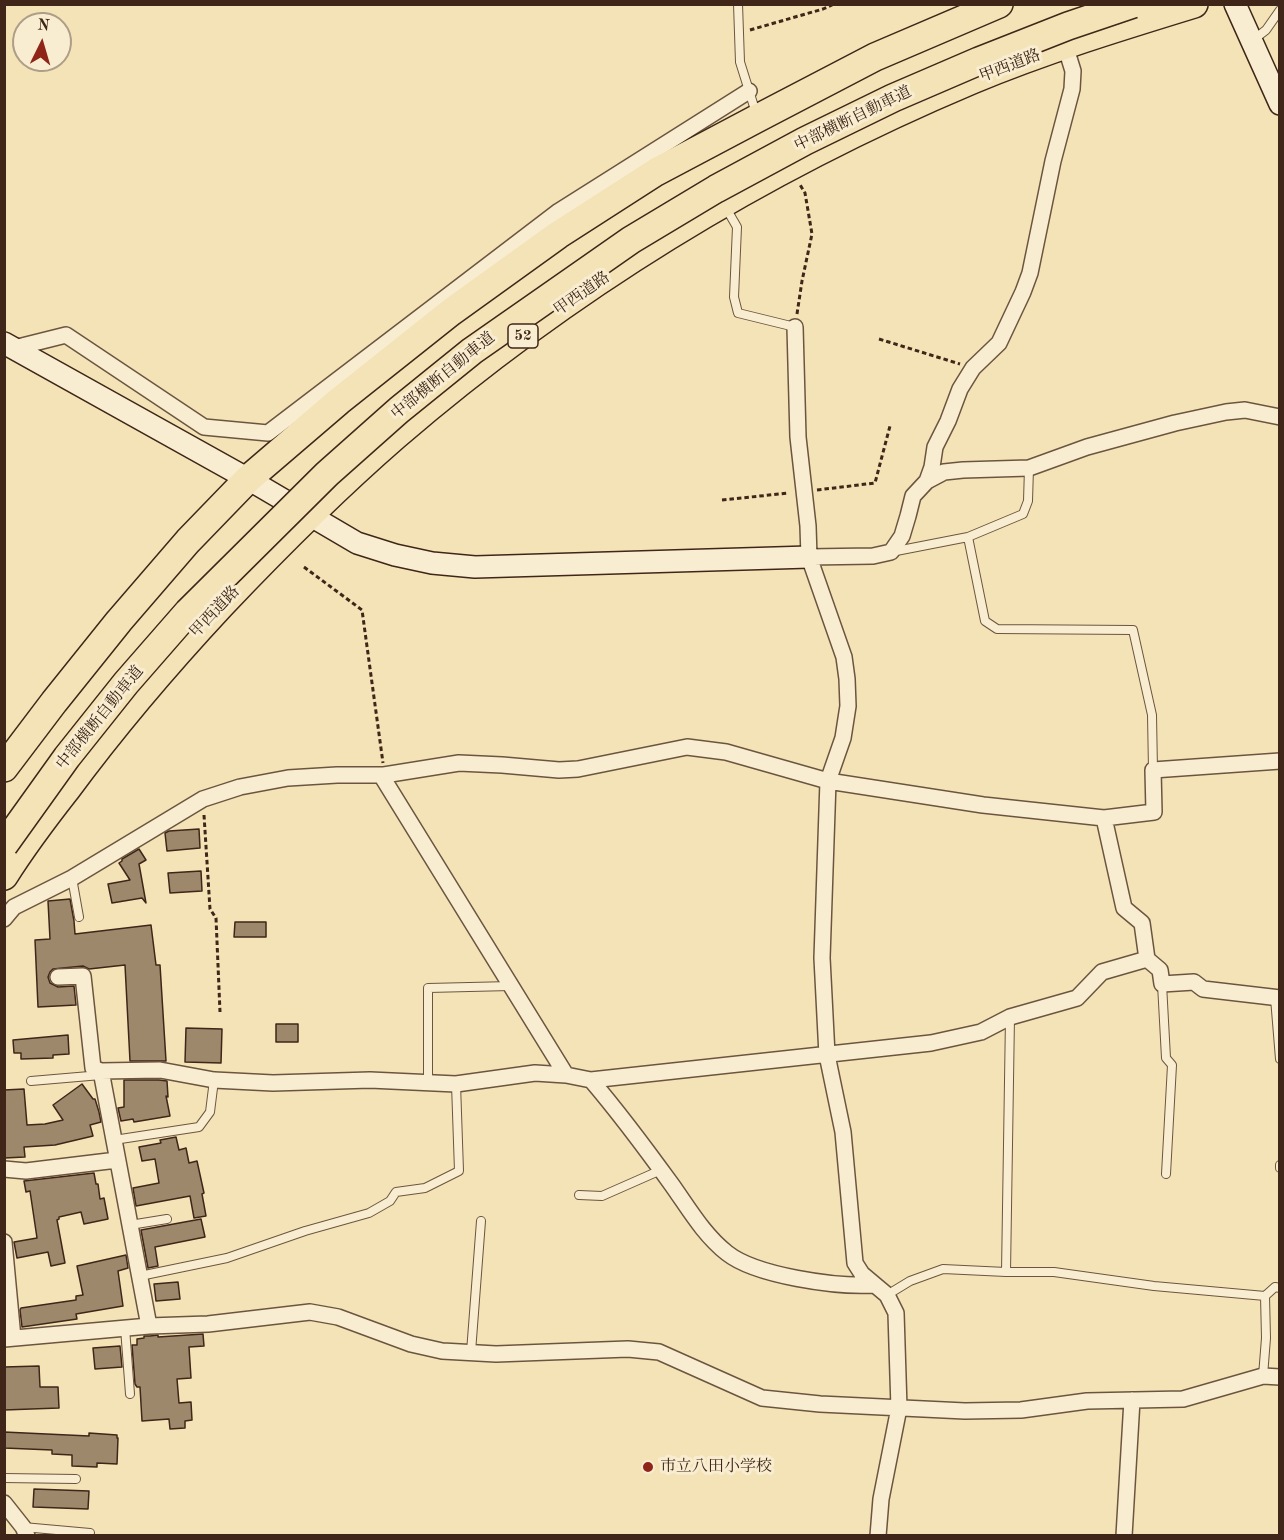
<!DOCTYPE html>
<html>
<head>
<meta charset="utf-8">
<style>
	body { margin:0 }
	#map { position:relative; width:1284px; height:1540px; overflow:hidden; background:#f4e3b6; font-family:"Old Standard TT",serif }
	canvas { display:block }
	.frame { position:absolute; inset:0; border:6px solid #3f2619; pointer-events:none }
	.north { position:absolute; left:12px; top:12px; width:60px; height:60px; box-sizing:border-box; background:#f8edd0; border:2px solid #ae9d87; border-radius:50%; rotate:5deg; font-size:16px; font-weight:700; line-height:24px; text-align:center; color:#3f2619 }
	.north::after { content:''; display:block; margin:auto; width:21px; height:27px; background:#8f2418; clip-path:polygon(50% 0,100% 100%,50% 72%,0 100%) }
</style>
</head>
<body>
<div id="map">
<canvas width="1284" height="1540"></canvas>
<div class="frame"></div>
<div class="north">N</div>
</div>
<script>
const ctx = document.querySelector('canvas').getContext('2d');
ctx.lineJoin = 'round';
function paint(path, color) { ctx.fillStyle = color; ctx.fill(path, 'evenodd'); }
function trace(path, color, width, dash) { ctx.strokeStyle = color; ctx.lineWidth = width; ctx.lineCap = dash ? 'butt' : 'round'; ctx.setLineDash(dash || []); ctx.stroke(path); }
function write(font, color, halo, rows, align = 'center') {
  ctx.font = font + ' "Old Standard TT","Noto Serif JP",serif'; ctx.lineWidth = 6; ctx.setLineDash([]); ctx.textBaseline = 'middle'; ctx.strokeStyle = halo; ctx.fillStyle = color; for (const [text, x, y, turn = 0] of rows) {
    ctx.save(); ctx.translate(x, y); ctx.rotate((+turn || 0) * Math.PI / 180); ctx.textAlign = isNaN(turn) ? turn : align; if (halo) ctx.strokeText(text, 0, 0); ctx.fillText(text, 0, 0); ctx.restore();
  }
}
const building = new Path2D(`
	M199,829L200,848L167,851L165,833L169,831Z
	M139,849L146,860L139,864L146,903L142,898L112,903L108,884L130,880L119,863L122,861V859Z
	M201,871L202,891L170,893L168,873Z
	M70,899L74,921L75,934L151,925L156,965H160L166,1061H130L125,965L89,969L83,966L53,969L50,972L48,977L50,983L58,987L74,986L76,1005L38,1007L35,940L50,939L48,901Z
	M235,922H266V937H234Z
	M276,1024H298V1042H276Z
	M186,1028L222,1029L221,1063L185,1062Z
	M68,1035L69,1054L53,1055V1058L21,1059V1053H14L13,1040Z
	M124,1080H159L167,1081L168,1097L166,1096L170,1116L134,1122L133,1119L121,1121L118,1108L124,1107Z
	M82,1084L93,1099H95L99,1112L101,1122L90,1125L93,1136L55,1145L24,1147L25,1157L4,1158V1090L24,1089L27,1125L45,1124L63,1120L53,1105Z
	M176,1137L179,1150L186,1148L189,1163L197,1161L204,1193L202,1194L206,1216L194,1218L190,1196L136,1206L133,1188L159,1183L155,1159L142,1161L139,1147L161,1143L160,1140Z
	M94,1173L96,1184H98L100,1199L104,1198L108,1219L84,1224L81,1212L59,1217V1219L57,1220L65,1263L51,1266L48,1252L17,1258L14,1242L37,1238L30,1191L26,1192L24,1181Z
	M201,1219L205,1237L155,1247L158,1266L148,1268L141,1230Z
	M126,1255L128,1268L118,1271L123,1306L76,1314L77,1319L22,1327L20,1310L21,1308L76,1300V1296L83,1295L77,1266Z
	M178,1282L180,1299L156,1301L154,1284Z
	M203,1334L204,1346L189,1347L191,1378L177,1379L179,1403L191,1402L192,1420L185,1421V1428L170,1429L169,1419L142,1421L140,1387H137L135,1384L132,1345H137V1339L144,1338V1336H150L158,1335V1337Z
	M120,1346L122,1367L95,1369L93,1348Z
	M39,1366L40,1387H58L59,1408L4,1410V1367Z
	M4,1432L89,1436V1433L117,1435V1438H118L117,1464L97,1463V1467L72,1466V1455L52,1454V1450L4,1448Z
	M34,1489L89,1491L88,1509L33,1507Z`);
paint(building, '#9d886b');
trace(building, '#3f2619', 1.5);
const lane = new Path2D(`
	M738,4L740,62L756,113
	M1253,40L1266,30L1280,10
	M726,208L737,227L734,297L738,313L795,327
	M968,537L985,621L997,629L1133,630L1152,715L1153,770
	M891,552L968,537L1023,514L1028,501L1029,468
	M72,878L79,917
	M1162,984L1166,1058L1172,1065L1166,1174
	M1275,998L1280,1059
	M31,1081L101,1075
	M428,1083V988L511,986
	M114,1140L199,1127L210,1112L214,1080
	M1280,1165V1168
	M579,1195L602,1196L661,1170
	M130,1225L167,1219
	M1006,1272L1010,1017
	M140,1276L227,1258L305,1231L369,1213L390,1201L396,1192L425,1188L459,1171L456,1084
	M887,1295L910,1281L943,1269L1006,1272H1054L1154,1286L1265,1296L1275,1287L1280,1288
	M125,1328L130,1394
	M471,1352L481,1221
	M1263,1376L1266,1338L1265,1296
	M4,1478L76,1479
	M23,1527L90,1533`);
const street = new Path2D(`
	M795,327L798,437L808,526L809,557L844,657L847,679L848,706L843,738L828,781L822,958L827,1055L843,1132L855,1263L862,1274L887,1295L896,1313L899,1408L881,1499L878,1536
	M14,348L66,335L204,427L268,433L559,211L749,91
	M927,481L944,472L963,470L1029,468L1087,447L1175,423L1226,412L1245,410L1280,417
	M809,557L873,556L891,552L902,536L908,516L913,496L927,481L932,467L935,447L948,421L960,389L973,368L999,343L1023,292L1030,273L1053,161L1072,89L1073,71L1065,45
	M381,775L566,1075
	M1104,818L1124,908L1142,923L1147,959L1160,970L1162,984L1194,982L1203,989L1280,998
	M4,919L14,907L72,878L203,799L240,787L288,778L337,775H384L459,763L502,765L559,770L578,769L687,747L726,752L828,781L983,805L1104,818L1154,812L1153,770L1280,761
	M58,977L83,976L93,1068L101,1071L160,1070L214,1080L273,1083L370,1080L456,1084L535,1073L566,1075L591,1080L931,1043L981,1032L1010,1017L1077,998L1102,972L1147,959
	M101,1071L149,1326
	M591,1080C620,1114 646,1149 672,1185C689,1209 704,1235 727,1253C756,1276 836,1287 873,1285
	M4,1169L26,1171L117,1160
	M4,1242L13,1338
	M4,1339L149,1326L208,1324L310,1312L338,1317L411,1344L442,1351L496,1354L628,1349L659,1352L762,1398L820,1404L965,1411L1021,1410L1087,1401L1183,1399L1263,1376L1280,1377
	M4,1503L23,1527L27,1536
	M1124,1536L1132,1400`);
const secondary = new Path2D(`
	M1235,4L1280,104
	M4,343L248,479L357,543L395,555L432,563L475,567L809,557`);
const highway = new Path2D(`
	M4,768L54,702L119,621L188,541L248,479L339,401L451,312L558,235L656,172L758,118L875,57L999,4
	M4,876C23,846 44,818 66,790C114,725 166,664 221,605C277,546 334,489 395,436C567,288 763,168 972,80C1044,50 1119,27 1194,4`);
trace(lane, '#6c5540', 10);
trace(street, '#6c5540', 18);
trace(secondary, '#3f2619', 24);
trace(highway, '#3f2619', 30);
trace(new Path2D(`
	M750,30L823,9L834,4
	M797,314L802,281L812,234L805,193L799,183
	M879,339L960,364
	M817,490L875,483L890,426
	M722,500L789,493
	M304,567L362,610L383,763
	M204,815L210,909L216,918L220,1012`), '#3f2619', 3, [4.5, 3]);
trace(lane, '#f8edd0', 8);
trace(street, '#f8edd0', 15);
trace(secondary, '#f8edd0', 21);
trace(highway, '#f4e3b6', 27);
const highwayBridge = new Path2D(`
	M4,845L67,757L126,683L188,612L327,474L399,410L472,351L631,240L716,189L805,141L893,98L979,61L1068,26L1133,4`);
trace(highwayBridge, '#3f2619', 30, []);
trace(highwayBridge, '#f4e3b6', 27);
for (const [x, y, r, color] of [
	[648,1467,6,"#8f2418"]
]) { const dot = new Path2D(); dot.arc(x, y, r, 0, 2 * Math.PI); ctx.fillStyle = color; ctx.fill(dot); trace(dot, '#f8edd0', 2); }
for (const [x, y, w] of [
	[523,336,30]
]) { const box = new Path2D(); box.roundRect(x - w / 2, y - 12, w, 24, 4.5); ctx.fillStyle = '#f8edd0'; ctx.fill(box); trace(box, '#3f2619', 1.5); }
write('bold 15px', '#3f2619', null, [
	["52",523,336]
]);
write('16px', '#3f2619', '#f8edd0', [
	["甲西道路",1010,66,-21],
	["中部横断自動車道",853,119,-26],
	["甲西道路",582,294,-35],
	["中部横断自動車道",443,376,-39],
	["甲西道路",215,612,-47],
	["中部横断自動車道",100,718,-51]
]);
write('16px', '#3f2619', '#f8edd0', [
	["市立八田小学校",660,1467]
], 'left');
</script>
</body>
</html>
